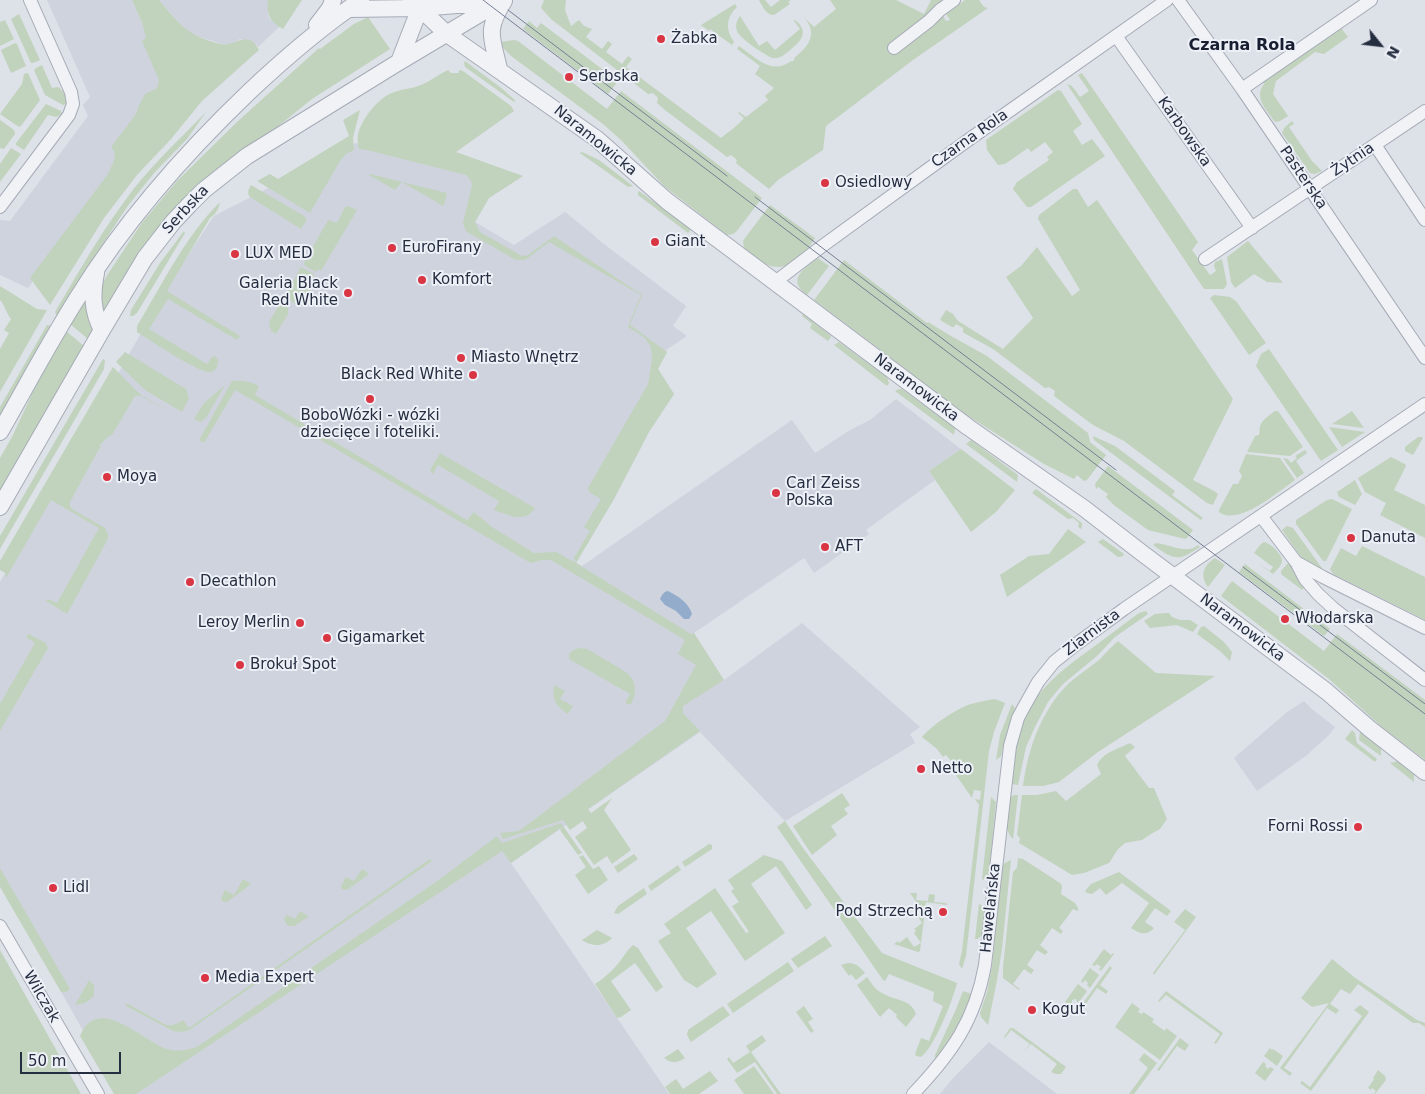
<!DOCTYPE html>
<html>
<head>
<meta charset="utf-8">
<style>
	body { margin:0 }
	#map { position:relative; width:1425px; height:1094px; overflow:hidden; background:#dde1e8; font-family:"DejaVu Sans",sans-serif }
	canvas { display:block }
	.north { position:absolute; left:1355px; top:20px; width:50px; height:50px; -webkit-text-stroke:4px #edf0f6; paint-order:stroke; rotate:119deg; font-size:14px; font-weight:700; line-height:20px; text-align:center; color:#252d40 }
	.north::after { content:''; display:block; margin:auto; width:18px; height:22px; background:#252d40; clip-path:polygon(50% 0,100% 100%,50% 72%,0 100%) }
	.scale { position:absolute; left:20px; top:1052px; width:101px; height:22px; box-sizing:border-box; border:2px solid #252d40; border-top:0; padding-left:6px; font-size:15px; line-height:18px; white-space:nowrap; color:#252d40; -webkit-text-stroke:4px #edf0f6; paint-order:stroke }
</style>
</head>
<body>
<div id="map">
<canvas width="1425" height="1094"></canvas>
<div class="north">N</div>
<div class="scale">50 m</div>
</div>
<script>
const ctx = document.querySelector('canvas').getContext('2d');
ctx.lineJoin = 'round';
function paint(path, color) { ctx.fillStyle = color; ctx.fill(path, 'evenodd'); }
function trace(path, color, width, dash) { ctx.strokeStyle = color; ctx.lineWidth = width; ctx.lineCap = dash ? 'butt' : 'round'; ctx.setLineDash(dash || []); ctx.stroke(path); }
function write(font, color, halo, rows, align = 'center') {
  ctx.font = font + ' "DejaVu Sans",sans-serif'; ctx.lineWidth = 4; ctx.setLineDash([]); ctx.textBaseline = 'middle'; ctx.strokeStyle = halo; ctx.fillStyle = color; for (const [text, x, y, turn = 0] of rows) {
    ctx.save(); ctx.translate(x, y); ctx.rotate((+turn || 0) * Math.PI / 180); ctx.textAlign = isNaN(turn) ? turn : align; if (halo) ctx.strokeText(text, 0, 0); ctx.fillText(text, 0, 0); ctx.restore();
  }
}
paint(new Path2D(`
	M47,0H132L142,23L161,77V93L111,175L28,288L0,275V220L10,221L88,116L83,105L90,97Z
	M159,0H268V13L269,18L279,27L258,47L256,44L240,39L231,44H222L194,35L186,30Z
	M356,143L440,163L523,176L489,198L475,222L514,245L565,212L596,237V238L686,306L673,326L687,336L666,350L667,352L658,369L674,394L649,432L614,499L576,563L582,566L792,420L815,453L850,430L870,420L896,399L961,449L929,471L935,480L866,530L869,534L814,573L804,558L694,633L724,680L802,623L920,727L910,734L915,743L785,821L700,732L511,863L669,1094H119L0,884V582L166,289L214,216Z
	M1304,701L1313,710L1335,727L1330,734L1307,755L1257,791L1234,758L1287,712Z
	M989,1042L1057,1094H940L954,1077Z`), '#cfd3de');
paint(new Path2D(`
	M132,0H159C181,25 187,36 221,44C236,47 248,28 259,50L202,101L171,139L137,175L104,218L50,305L30,278L108,174C112,164 119,157 111,147L136,114L139,105L145,94L157,88L159,80L142,41L146,37L142,23Z
	M268,0H302L283,29C270,23 266,13 268,0Z
	M544,0H566L565,10L571,26L579,20L584,26L592,29L586,37L602,49L608,41L612,44L606,52L622,64L628,56L632,59L626,67L721,138C728,132 739,125 744,118L738,113L739,112L746,117L768,100L765,96L774,88L755,74L760,66L737,49L739,46C755,57 772,76 791,61L792,62L795,59L794,58C808,47 818,35 805,18L814,27L836,9L830,0H896L924,14L931,0H945L900,51L933,26L943,16L946,21L950,20L946,14L965,0H979L984,7L988,8L913,60L826,126L823,150L778,180L769,189L737,164L736,163L737,160L731,155L727,157L665,110L657,103L658,98L653,93L648,94L551,19L541,8Z
	M759,0H765L771,7L780,0H791L788,2L790,4L774,15C766,15 763,7 759,0Z
	M735,4L737,7C726,17 725,30 734,42L732,45L710,29L709,31L701,25Z
	M19,14L40,60L33,63H31L11,19Z
	M740,16L759,46L767,41L775,50L800,29L794,21L795,20C810,32 801,41 790,50C784,55 780,59 772,58C764,54 740,39 737,31C735,25 737,20 740,16Z
	M368,17L390,49L312,99L276,128L242,151L104,313L99,307L102,284L108,274L141,224L177,181L237,122L319,48L320,49L354,24Z
	M5,20L14,39L0,46V22Z
	M529,21L537,28L541,23L618,81L608,94L523,29Z
	M1341,28L1348,37L1324,54L1315,52L1276,81L1273,94L1288,116L1280,121L1275,122C1267,110 1253,98 1264,84L1263,82Z
	M514,40L518,41L607,109L621,91L762,198L736,232L733,234L727,235L664,186L622,141L603,124L511,56L504,49L500,42Z
	M15,43L17,44L26,66L11,73L1,50Z
	M465,61L500,87L515,100L514,102L465,67L464,63Z
	M42,65L52,88L58,87C65,92 66,96 66,104L63,105L45,95L34,70L36,68Z
	M448,70L451,73H459V70L463,71L511,106L514,111L456,152L523,176L489,198L475,222L480,232L522,256L528,255L554,236L642,295L630,325L667,352L658,369L674,394L649,432L614,499L576,563L691,634L694,633L724,680L683,706V713L700,731L588,809L591,813L612,798L604,810L631,850L612,864L607,856L594,865L575,837L587,828L583,821L570,830L563,820L503,839L500,833L519,831L665,721L696,665L678,654L685,640L551,560H542L532,563L529,562L235,390L204,443L199,440L232,381C242,380 250,381 259,386L255,395L467,520L474,512L492,527L534,553L556,552L576,563L574,558L590,531L584,527L601,499L589,492L588,488L648,384L652,359L651,347L644,337L628,327L641,295L549,242L525,260H516L467,232L465,229L463,223L472,185L471,181L466,175L367,150L359,149C358,144 357,139 358,134C362,119 377,99 392,93C400,89 412,89 421,85C431,81 439,74 448,70Z
	M28,73L40,100L21,126L19,127L0,114L22,84L24,74Z
	M1082,73L1198,242L1192,250L1210,275L1216,271L1214,266L1215,262L1222,259L1227,284L1224,289H1204L1067,84L1072,86L1080,97L1089,91L1078,75Z
	M1058,90L1061,91L1082,124L1073,131L1082,145L1092,139L1105,156L1031,207H1027L1013,189L1017,182L1049,160L1047,157L1053,152L1045,142L1031,152L1028,148L1005,164L998,165L987,150L986,140Z
	M46,104L61,111L62,114L56,117L48,115L24,150L16,145V143Z
	M360,110L353,138L354,150L346,154L340,161L310,213L257,181L270,174L278,179L349,136L343,120Z
	M206,112L187,139L154,173L127,207L91,262L58,318L55,312C77,275 98,237 124,202C147,169 178,141 206,112Z
	M0,120L14,130L15,134L4,149L0,148Z
	M1292,121L1294,124L1289,127L1312,161L1322,171L1315,174L1310,173L1282,133L1284,128Z
	M11,148L21,154L0,182V164Z
	M582,152L599,160L633,186L628,187L580,153Z
	M370,174L447,193L444,205L443,206L402,182L395,190L369,175Z
	M251,185L304,216L307,219L301,229L250,197C247,193 248,190 251,185Z
	M1073,189H1077L1088,207L1097,200L1233,399L1193,480L1214,491L1218,494L1213,505L1207,503L1124,441L1093,425L1054,396L1055,391L1049,387L1045,388L993,349L964,333L963,332V328L956,324L954,327H952L940,320L946,310L953,314L958,321L1003,349L1033,318L1006,277L1021,266L1037,247L1072,296L1080,290L1038,219L1039,215Z
	M639,191L690,228V231L688,233L638,195V192Z
	M220,202C219,208 216,214 210,218L167,291L240,336L237,340L168,299L149,329L207,364L212,357L215,356L218,360C218,366 217,371 210,372C198,373 150,340 137,332V326C163,283 185,237 220,202Z
	M770,205L815,238L808,249L785,266C768,271 756,257 744,248L743,241L745,238Z
	M347,206L357,210L321,271L318,269L316,272L304,265V263L328,220L337,223L345,207Z
	M184,231L185,233L137,313L133,316H130L131,310L160,263Z
	M1248,241L1283,283L1267,282L1254,274L1235,288L1231,282L1227,257Z
	M818,258L829,266L807,295C786,279 804,269 818,258Z
	M844,260L927,323L928,322L951,336L987,356L1088,433L1090,442L1106,455L1087,480L1084,481L1077,475L1074,479L1044,464L965,414L814,300Z
	M301,267L314,274L313,276L317,279L301,307L285,298V296Z
	M0,286L37,309L47,310L0,392V349L9,333L4,330L11,319C6,313 5,305 0,300Z
	M1214,295L1230,297L1236,301L1266,343L1249,355L1210,298Z
	M85,300H87L94,330L88,339L70,324Z
	M282,303L288,306V314L276,334L271,331L269,322L278,307V305Z
	M803,314L830,335L831,337L828,341L810,328L812,324L802,316Z
	M47,325L53,326L0,418V407Z
	M66,331L84,346L0,493V458L12,437L40,377Z
	M839,342L887,377L889,383L887,386L834,345Z
	M1269,349L1338,450L1321,461L1256,366L1261,354Z
	M125,352L186,389L189,398L182,412L145,390L116,362Z
	M103,359L105,360L104,369L0,549V536Z
	M113,367L141,395L173,414L141,396H135L112,435L109,436L99,446L101,448L99,449L70,502V506L72,509L105,528L108,534V539L67,614L46,601L48,599L57,603L99,528L51,500L6,578L5,573L0,570V561Z
	M225,385L206,418L200,422L194,419L204,403Z
	M899,389H902L954,427L955,429L954,435L895,391Z
	M1275,411H1278L1303,447L1290,456L1247,452L1255,436L1259,435C1260,433 1259,430 1260,427C1261,420 1270,415 1275,411Z
	M1352,411L1364,428L1332,424Z
	M1329,427L1365,432L1342,447Z
	M1093,436L1115,446L1175,491L1172,495L1203,518L1201,520L1194,515L1094,440Z
	M1418,437H1422L1423,438L1413,455L1405,451V447Z
	M971,440L1018,475L1017,482L966,444Z
	M961,449L1015,490L996,512L971,532L929,471Z
	M1305,450L1307,453L1296,461L1304,473L1297,478L1283,458L1288,459L1291,463L1297,458L1295,456Z
	M440,453L535,508C525,524 508,515 494,510L499,501L438,465L433,474L430,470Z
	M1246,454L1280,458L1295,480C1279,491 1238,527 1219,512V510L1233,484H1238L1242,476L1239,471Z
	M1391,457L1405,464L1406,466L1394,490L1425,505V538L1380,515L1386,503L1365,492L1358,478Z
	M1108,466L1193,530L1187,538L1185,539L1148,530L1115,506L1106,497L1108,494L1098,487L1096,489L1095,484Z
	M1355,480L1362,494L1355,505L1339,497L1337,492Z
	M1036,489L1082,523V526L1081,529L1078,527L1079,523L1073,518L1068,519L1032,493Z
	M1332,499L1352,509L1326,561H1323L1296,524V520L1327,500Z
	M1287,526L1293,528L1327,575L1307,563L1301,557L1282,530Z
	M1068,529L1086,542L1007,597L1000,575L1029,556L1049,554Z
	M1103,539L1124,554L1123,556L1118,557L1098,542Z
	M1264,542C1270,543 1281,553 1282,560C1283,564 1276,571 1273,574L1259,564L1270,571L1273,567L1254,553L1261,544Z
	M1156,543C1169,544 1187,555 1198,545L1200,547C1178,562 1174,560 1153,545Z
	M1362,546L1425,577V620L1333,574L1330,569L1341,548L1356,556Z
	M1215,558L1225,565L1208,587C1199,575 1204,565 1215,558Z
	M1289,562L1306,585L1302,590L1281,574V571Z
	M1245,564L1330,629L1324,636L1239,572Z
	M1232,581L1324,651L1337,634L1425,700V760L1383,728L1329,679L1221,596Z
	M1146,611L1148,614L1115,637L1097,656L1063,684L1048,702L1035,727L1026,747L1018,785L1012,784C1014,765 1015,745 1021,727C1033,691 1063,669 1092,648C1108,636 1123,625 1139,613Z
	M1165,613H1169L1172,617L1180,620H1190L1198,625L1193,632L1177,625L1150,628L1144,621L1155,614Z
	M1204,626L1224,642L1232,652L1230,661L1220,651L1197,634L1201,627Z
	M29,634L46,643L48,648L0,731V704L35,643L26,637Z
	M1118,641L1156,673L1215,676L1098,752L1059,782L1043,786H1023C1028,749 1041,711 1068,684C1078,675 1089,668 1099,660C1105,654 1111,647 1118,641Z
	M580,648L587,649L626,672C636,680 638,692 631,704H628L625,703L630,694L569,659C568,652 574,649 580,648Z
	M554,685L565,691L560,699L573,706L568,714C556,706 552,700 554,685Z
	M995,699L1005,703L994,732L989,751L966,956L962,969L959,964L962,951L979,805L975,799L980,800L981,791L974,790L972,798L949,765L952,762L946,755L943,757L937,749L922,737C932,725 956,709 971,704C979,702 987,700 995,699Z
	M1012,704L1015,708L1006,735L1001,756L996,760L1000,735Z
	M1352,730L1355,733L1357,743L1377,759L1375,762L1345,739Z
	M1360,732L1381,748V756L1359,740Z
	M1130,743L1135,747L1125,756L1149,788H1154L1167,819L1160,829L1151,834L1142,840L1125,843L1118,849L1109,863L1084,873L1072,875L1019,843L1020,838L1017,835L1022,795H1037L1056,791L1066,801L1101,774L1097,765C1103,752 1118,749 1130,743Z
	M1398,761L1414,774V782L1390,763Z
	M842,793L850,805L844,809L848,814L831,826L837,835L812,855L793,826Z
	M1014,795H1018L1013,839C1002,828 1007,812 1009,798Z
	M991,797L996,802L989,874L983,880L982,879Z
	M785,821L803,848L882,953L957,983C953,1000 934,1048 921,1057L916,1056L915,1054L921,1038L929,1041L943,1006L933,1001L934,992L889,974L885,981L883,980L777,827Z
	M561,823L582,853L578,855L560,830L562,827L511,863L502,851L136,1094H114L80,1036C98,993 142,1041 167,1049C177,1052 187,1050 197,1047L440,879L497,836L502,843Z
	M709,844L712,845V849L685,867L682,862Z
	M634,854L638,859L618,873L614,867Z
	M583,855L593,869L599,866L608,880L588,894L575,875L586,867L579,857Z
	M764,855L782,861L812,905L806,910L776,866L751,884L785,933L745,961L711,911L686,928L717,974L697,988L684,980L658,941L671,933L664,924L715,888L746,933L749,932L732,906L739,902L731,891L734,889L728,880Z
	M1018,858L1023,859L1060,883L1062,886L1061,894L1075,903L1078,908V911L1073,909L1059,928L1063,931L1061,934L1052,928L1040,945L1048,952L1045,955L1037,950L1027,965L1034,970L1031,974L1024,969L1013,984L1020,989L1019,990L1003,978V967L1013,872L1017,868Z
	M430,859L432,861L191,1029L183,1032L173,1031L126,1006V1004H128L166,1025C173,1026 177,1024 183,1020L189,1028Z
	M1011,860L1002,949L997,980L988,1025L981,1017L980,1013L987,992L992,966L1002,866L1005,863Z
	M678,865L681,870L651,891L648,886Z
	M0,868L70,989L66,992H61L0,887Z
	M362,869L369,874L347,890L342,889L341,886L346,877L354,881Z
	M1119,872L1171,911L1167,916L1155,908L1145,922L1154,928C1146,937 1139,933 1131,928L1149,903L1122,883L1106,895L1100,888L1092,894L1087,893L1085,891L1091,884Z
	M243,879L251,884L250,885L227,902H223L221,898L225,890L234,895Z
	M644,888L647,894L618,914L614,913L618,906Z
	M910,893H917L916,900L928,901L929,894L935,895L934,902L946,903L947,905L926,902L920,951L918,952L894,944L898,941L899,943L907,937L914,947L921,943L914,933L916,931L914,929L922,923L912,907L917,903Z
	M979,904L981,905L986,911L983,935L977,939H975Z
	M1185,909L1196,917L1154,975L1153,973L1185,930L1174,922Z
	M300,911L308,916V917L294,926H288L284,920L286,915L295,919Z
	M597,930L612,938C604,947 592,947 582,940Z
	M825,936L832,946L798,968L791,959Z
	M633,945L638,948L663,987L656,992L635,963L611,981L631,1010L621,1017L617,1018L595,984C603,979 611,972 617,965C623,958 626,951 633,945Z
	M1104,949L1111,955L1113,953L1114,954L1101,971L1099,969L1101,967L1097,964L1095,966L1092,965Z
	M0,950L81,1094H0Z
	M1332,959L1354,977L1417,1020L1425,1023V1027L1419,1023H1413L1358,984L1350,994L1341,989L1330,1004L1339,1010L1336,1014L1327,1008L1284,1068L1292,1073L1290,1076L1280,1068L1329,1003L1312,1007L1301,998Z
	M788,962L794,971L733,1013L727,1004Z
	M848,963C856,963 860,967 865,973L856,980L851,974L849,976L841,965Z
	M1110,966L1112,968L1100,985L1108,991L1106,994L1097,988L1085,1005L1083,1003Z
	M1090,968L1099,975L1090,988L1087,985L1088,983L1085,980L1083,983L1081,981Z
	M867,977C872,984 876,991 884,994C896,1001 911,999 916,1014L906,1027L896,1017L897,1015L889,1008L880,1017L857,985Z
	M89,980L94,985V996L85,1003L75,1005Z
	M1078,984L1087,991L1079,1002H1077L1076,999L1072,1000V1003L1067,1004L1065,1002Z
	M963,991L972,994C963,1016 954,1044 935,1059V1055L957,1007Z
	M1166,991L1223,1033L1216,1044L1214,1043L1220,1034L1166,995L1159,1002L1158,1001Z
	M1132,1003L1140,1009L1138,1012L1142,1014L1143,1012L1154,1019L1152,1022L1165,1031L1166,1028L1177,1036L1160,1060L1115,1027Z
	M1360,1005L1369,1012L1311,1091L1300,1083L1302,1081L1310,1087L1362,1016L1354,1010Z
	M723,1006L730,1015L691,1042L687,1035L688,1030Z
	M804,1006L813,1019L808,1022L814,1031L811,1033L796,1012Z
	M1010,1028H1013L1066,1067L1061,1074H1056L1051,1072L1057,1064L1031,1044L1024,1052L1030,1044L1011,1030L1005,1038L1004,1037Z
	M762,1035L766,1041L751,1052L781,1094H777L755,1062L737,1073L727,1059L729,1057L733,1063L750,1052L746,1046Z
	M1180,1038L1189,1045L1185,1051L1177,1046L1159,1071L1157,1070Z
	M1270,1048L1272,1050L1273,1049L1283,1056L1277,1066L1264,1056Z
	M678,1049L685,1058C678,1063 672,1064 664,1058Z
	M1144,1053L1157,1063L1134,1094H1129L1148,1068L1139,1060Z
	M1263,1062L1266,1064L1265,1066L1268,1069L1270,1067L1274,1069L1265,1081L1255,1073Z
	M754,1066L774,1094H744L734,1080Z
	M1378,1070L1385,1076L1386,1080L1375,1094L1374,1093L1376,1091L1372,1088L1371,1090L1368,1088L1374,1079L1373,1078Z
	M710,1071L718,1081L699,1094H670L665,1087L676,1079L683,1089Z`), '#c1d3bd');
paint(new Path2D(`
	M668,591C678,596 689,603 692,614L689,619H684L676,611L665,605L660,599C662,595 663,592 668,591Z`), '#94accc');
const minor = new Path2D(`
	M1178,0L1242,89L1425,358
	M1116,36L1252,228
	M894,48L929,21L940,10L954,0
	M1242,89L1371,0
	M1375,145L1425,220
	M0,207L69,115L73,104L71,92L30,0
	M1205,259L1425,111
	M775,282L821,247L971,138L1167,0
	M1261,516L1296,562L1305,579L1318,594L1333,608L1425,680
	M1296,562L1323,577L1425,628
	M0,926L98,1094
	M913,1094C951,1054 975,1021 985,965L1010,746L1018,718L1025,705L1038,682L1054,662L1075,645L1124,609L1425,404`);
const tertiary = new Path2D(`
	M411,0L447,34L597,139L667,201L968,427L1085,509L1142,553L1326,691L1370,729L1425,772
	M348,9L420,8L457,5H495
	M317,25L330,8L333,0
	M399,62L423,0
	M499,69C492,37 485,31 504,1
	M96,273C92,294 92,311 102,330
	M0,432C26,387 50,341 78,297C125,221 185,153 250,91C285,58 321,27 361,0
	M0,507L102,330L145,258L173,222L189,205L204,190L247,156L394,65L503,0`);
trace(minor, '#a6abb6', 14);
trace(tertiary, '#a6abb6', 18);
trace(minor, '#f0f2f6', 12);
trace(tertiary, '#f0f2f6', 16);
trace(new Path2D(`
	M483,0L1425,714
	M508,10L727,176
	M755,197L1116,470
	M1243,567L1425,704`), '#757f93', 1);
for (const [x, y, r, color] of [
	[661,39,5,"#da3543"],
	[569,77,5,"#da3543"],
	[825,183,5,"#da3543"],
	[655,242,5,"#da3543"],
	[392,248,5,"#da3543"],
	[235,254,5,"#da3543"],
	[422,280,5,"#da3543"],
	[348,293,5,"#da3543"],
	[461,358,5,"#da3543"],
	[473,375,5,"#da3543"],
	[370,399,5,"#da3543"],
	[107,477,5,"#da3543"],
	[776,493,5,"#da3543"],
	[1351,538,5,"#da3543"],
	[825,547,5,"#da3543"],
	[190,582,5,"#da3543"],
	[1285,619,5,"#da3543"],
	[300,623,5,"#da3543"],
	[327,638,5,"#da3543"],
	[240,665,5,"#da3543"],
	[921,769,5,"#da3543"],
	[1358,827,5,"#da3543"],
	[53,888,5,"#da3543"],
	[943,912,5,"#da3543"],
	[205,978,5,"#da3543"],
	[1032,1010,5,"#da3543"]
]) { const dot = new Path2D(); dot.arc(x, y, r, 0, 2 * Math.PI); ctx.fillStyle = color; ctx.fill(dot); trace(dot, '#edf0f6', 2); }
write('15px', '#252d40', '#edf0f6', [
	["Żabka",671,39],
	["Serbska",579,77],
	["Osiedlowy",835,183],
	["Giant",665,242],
	["EuroFirany",402,248],
	["LUX MED",245,254],
	["Komfort",432,280],
	["Galeria Black",338,284,"right"],
	["Red White",338,301,"right"],
	["Miasto Wnętrz",471,358],
	["Black Red White",463,375,"right"],
	["BoboWózki - wózki",370,416,"center"],
	["dziecięce i foteliki.",370,433,"center"],
	["Moya",117,477],
	["Carl Zeiss",786,484],
	["Polska",786,501],
	["Danuta",1361,538],
	["AFT",835,547],
	["Decathlon",200,582],
	["Włodarska",1295,619],
	["Leroy Merlin",290,623,"right"],
	["Gigamarket",337,638],
	["Brokuł Spot",250,665],
	["Netto",931,769],
	["Forni Rossi",1348,827,"right"],
	["Lidl",63,888],
	["Pod Strzechą",933,912,"right"],
	["Media Expert",215,978],
	["Kogut",1042,1010]
], 'left');
write('15px', '#252d40', '#edf0f6', [
	["Karbowska",1184,132,55],
	["Czarna Rola",970,139,-35],
	["Naramowicka",595,141,39],
	["Żytnia",1353,160,-34],
	["Pasterska",1303,178,56],
	["Serbska",186,210,-47],
	["Naramowicka",916,388,37],
	["Naramowicka",1242,628,37],
	["Ziarnista",1092,633,-37],
	["Hawelańska",991,908,-84],
	["Wilczak",41,997,60]
]);
write('bold 16px', '#181e31', '#edf0f6', [
	["Czarna Rola",1242,46]
]);
</script>
</body>
</html>
